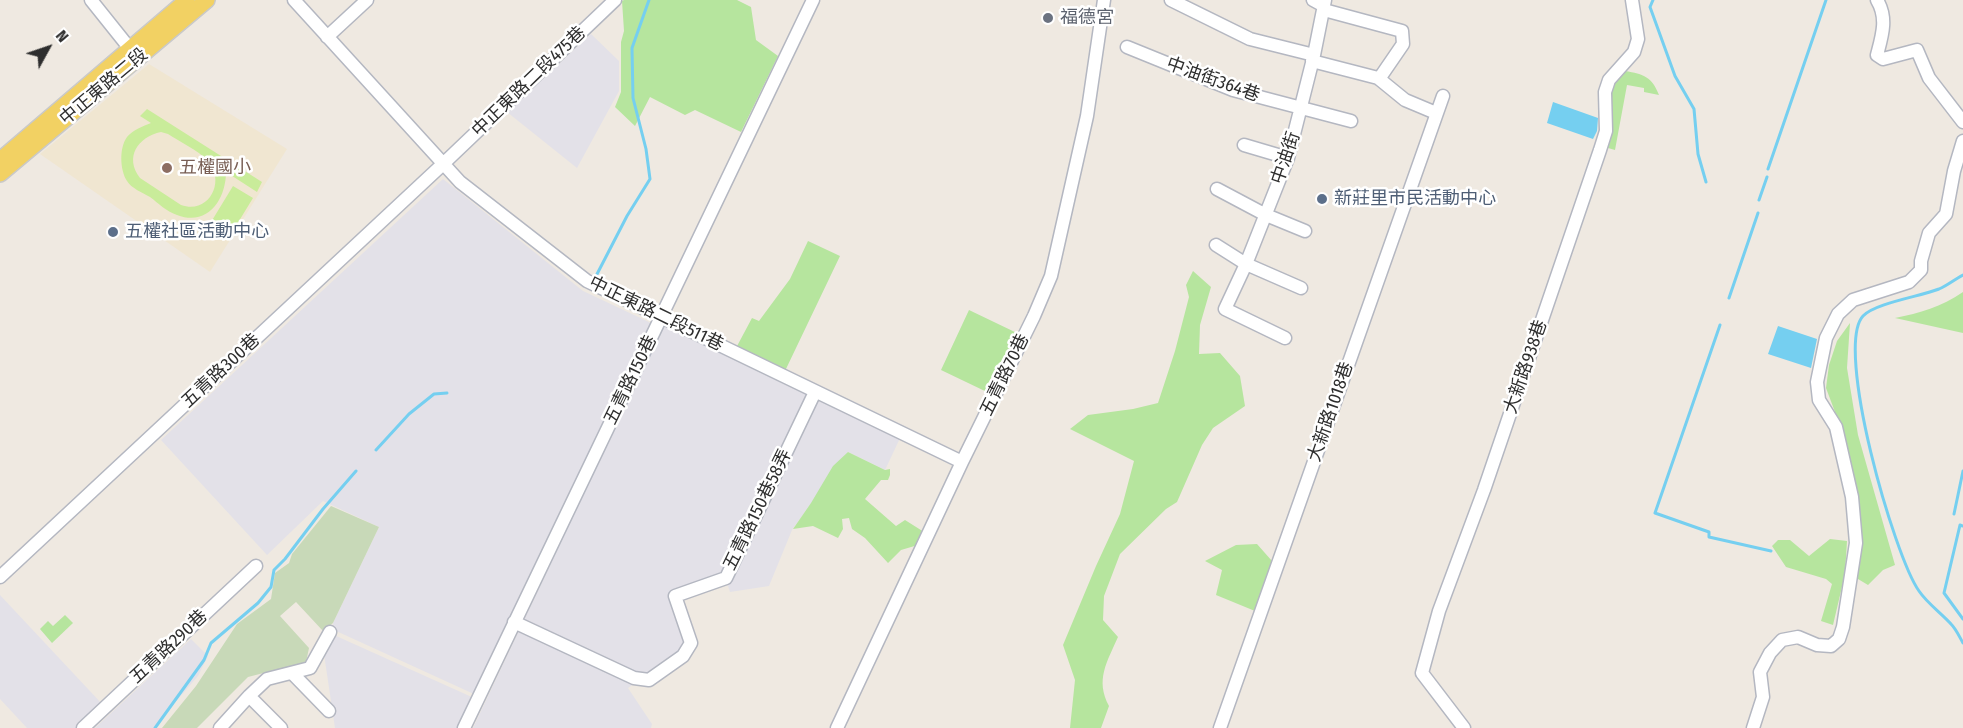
<!DOCTYPE html>
<html>
<head>
<meta charset="utf-8">
<style>
	body { margin:0 }
	#map { position:relative; width:1963px; height:728px; overflow:hidden; background:#efe9e1; font-family:"Fira Sans Condensed",sans-serif }
	canvas { display:block }
	.north { position:absolute; left:18px; top:18px; width:60px; height:60px; -webkit-text-stroke:4px #fff; paint-order:stroke; rotate:50deg; font-size:16px; font-weight:700; line-height:24px; text-align:center; color:#2e2e2e }
	.north::after { content:''; display:block; margin:auto; width:21px; height:27px; background:#2e2e2e; clip-path:polygon(50% 0,100% 100%,50% 72%,0 100%) }
</style>
</head>
<body>
<div id="map">
<canvas width="1963" height="728"></canvas>
<div class="north">N</div>
</div>
<script>
const ctx = document.querySelector('canvas').getContext('2d');
ctx.lineJoin = 'round';
function paint(path, color) { ctx.fillStyle = color; ctx.fill(path, 'evenodd'); }
function trace(path, color, width, dash) { ctx.strokeStyle = color; ctx.lineWidth = width; ctx.lineCap = dash ? 'butt' : 'round'; ctx.setLineDash(dash || []); ctx.stroke(path); }
function write(font, color, halo, rows, align = 'center') {
  ctx.font = font + ' "Fira Sans Condensed","Noto Sans TC",sans-serif'; ctx.lineWidth = 5; ctx.setLineDash([]); ctx.textBaseline = 'middle'; ctx.strokeStyle = halo; ctx.fillStyle = color; for (const [text, x, y, turn = 0] of rows) {
    ctx.save(); ctx.translate(x, y); ctx.rotate((+turn || 0) * Math.PI / 180); ctx.textAlign = isNaN(turn) ? turn : align; if (halo) ctx.strokeText(text, 0, 0); ctx.fillText(text, 0, 0); ctx.restore();
  }
}
paint(new Path2D(`
	M591,34L619,61V91L577,168L507,112Z
	M443,179L583,291L651,323L476,695L334,630L333,623L379,527L323,501L267,555L161,440Z
	M664,323L901,436L885,470L848,452L792,530L769,586L730,592L724,574L669,593L685,643L680,651L628,688L652,724L651,728H473Z
	M0,595L103,705L78,728H27L0,699Z
	M334,635L474,698L459,728H335L324,654Z
	M191,639L208,656L198,676L153,728H95Z`), '#e3e1e8');
paint(new Path2D(`
	M149,64L287,149L210,272L40,154Z`), '#f0e6d1');
paint(new Path2D(`
	M624,0H737L751,7L756,40L778,56L741,132L695,110L685,115L650,97L635,126L615,107L621,92V42L624,31L622,1Z
	M1625,71C1644,74 1652,77 1659,95L1644,92V88L1627,85L1615,150L1608,148L1612,125V85Z
	M808,241L840,256L785,371L736,348L752,318L759,321L790,279Z
	M1193,271L1211,287L1200,325L1199,354L1220,353L1240,376L1245,406L1213,428L1202,445L1177,502L1166,509L1120,554L1104,596L1103,620L1118,637C1107,662 1095,680 1109,706L1101,728H1070L1075,680L1063,645L1096,566L1120,514L1134,461L1070,429L1088,415L1133,409L1158,403L1175,351L1189,297L1186,285Z
	M1963,292V333L1895,318C1920,313 1941,307 1963,292Z
	M969,310L1019,334L989,393L941,370Z
	M1850,323L1847,368L1858,435L1895,565L1883,570L1868,585L1858,579L1859,507L1847,444L1826,388L1829,365L1837,341Z
	M848,452L885,470L890,469V475L888,480H881L865,499L896,526L905,520L924,532L918,545L901,550L888,563L865,538L852,529L849,518L842,519L843,529L838,538L813,526L793,529L811,503L833,466Z
	M1830,539L1847,541L1845,574L1833,625L1821,621L1832,584L1826,579L1786,567L1772,546L1778,540H1790L1809,556Z
	M1257,544L1272,561L1255,611L1216,595L1222,570L1205,561L1236,545Z
	M65,615L73,623L52,643L40,629L48,621L53,626Z`), '#b6e59e');
paint(new Path2D(`
	M331,506L379,527L333,623L323,631L296,602L280,616L309,648L306,662L248,677L197,728H162L196,686L237,624L271,599L275,573L289,563L292,554Z`), '#c8d9b8');
paint(new Path2D(`
	M147,109L262,182L257,192L226,172C226,199 208,227 177,215C167,212 158,203 150,197C143,193 131,188 127,181C120,170 119,148 127,137C133,130 143,126 151,123L140,116ZM161,132L168,134C180,142 198,150 208,161C226,181 209,215 181,205L140,178C124,157 138,137 161,132Z
	M233,186L253,198L228,239L208,227Z`), '#c9ec9a');
paint(new Path2D(`
	M1553,102L1598,118L1597,131L1593,139L1547,123Z
	M1778,326L1817,339L1811,368L1768,354Z`), '#75cff0');
trace(new Path2D(`
	M1653,0L1650,7L1675,76L1694,109L1698,154L1706,182
	M1768,169L1826,0
	M1759,200L1767,177
	M1963,275C1955,279 1948,285 1939,289C1922,296 1875,303 1863,316C1834,347 1894,556 1919,591C1927,603 1941,613 1951,624C1956,629 1959,636 1963,643
	M595,278L627,216L650,179L646,149L633,98L632,48L649,0
	M1729,298L1758,213
	M1720,325L1655,513L1709,532V537L1771,551
	M376,450L409,414L434,394L447,393
	M1954,514L1963,471
	M1963,526L1960,525L1944,593L1963,619
	M155,728L204,660L211,643L258,603L271,587L274,570L285,559L323,509L356,471`), '#75cff0', 3);
const minor = new Path2D(`
	M91,0L135,55
	M294,0L460,182L587,281L962,462
	M1171,0L1250,39L1314,55
	M1313,0L1324,6
	M1877,0C1888,18 1882,36 1877,55L1883,59L1917,50L1929,78L1963,122
	M1324,10L1402,31L1403,44L1379,79
	M327,37L367,0
	M1127,47L1233,90L1351,121
	M1312,61L1378,78L1405,100L1436,113
	M1244,145L1288,158
	M1217,189L1266,215L1305,231
	M1216,245L1246,264L1301,288
	M1285,338L1225,309L1246,264L1288,158L1314,55L1325,0
	M0,577L443,164L615,0
	M514,622L634,678L649,680L683,656L691,643L675,596L726,578L815,392
	M292,673L329,711
	M249,696L281,728
	M83,728L256,566
	M220,728L249,696L267,679L310,668L330,632
	M464,728L813,0
	M837,728L962,462L1034,316L1051,276L1087,116L1104,0
	M1220,728L1443,96
	M1464,728L1422,673L1439,611L1484,490L1600,150L1606,131L1605,92L1609,80L1634,52L1638,39L1632,0
	M1753,728L1763,697L1760,672L1770,653L1782,640L1798,637L1817,645L1831,646L1839,639L1843,627L1856,543L1852,497L1836,427L1819,400L1817,382L1826,338L1838,314L1853,300L1909,282L1921,270V261L1929,233L1946,214L1954,171L1963,141`);
const major = new Path2D(`
	M0,160L187,0
	M0,174L207,0`);
trace(minor, '#b4b7c1', 15);
trace(major, '#c9c9c9', 18);
trace(minor, '#fff', 12);
trace(major, '#f2d163', 15);
for (const [x, y, r, color] of [
	[1048,18,6,"#6b7280"],
	[167,168,6,"#8d6e63"],
	[1322,199,6,"#5c6f8a"],
	[113,232,6,"#5c6f8a"]
]) { const dot = new Path2D(); dot.arc(x, y, r, 0, 2 * Math.PI); ctx.fillStyle = color; ctx.fill(dot); trace(dot, '#fff', 2); }
write('18px', '#5b616d', '#fff', [
	["福德宮",1060,18]
], 'left');
write('18px', '#2e2e2e', '#fff', [
	["中油街364巷",1213,80,20],
	["中正東路二段475巷",529,82,-44],
	["中正東路二段",104,87,-40],
	["中油街",1286,158,-71],
	["中正東路二段511巷",656,314,26],
	["大新路938巷",1526,367,-71],
	["五青路300巷",221,371,-43],
	["五青路70巷",1005,375,-64],
	["五青路150巷",631,380,-64],
	["大新路1018巷",1331,412,-71],
	["五青路150巷58弄",758,510,-64],
	["五青路290巷",169,647,-43]
]);
write('18px', '#785e54', '#fff', [
	["五權國小",179,168]
], 'left');
write('18px', '#4e5e75', '#fff', [
	["新莊里市民活動中心",1334,199],
	["五權社區活動中心",125,232]
], 'left');
</script>
</body>
</html>
